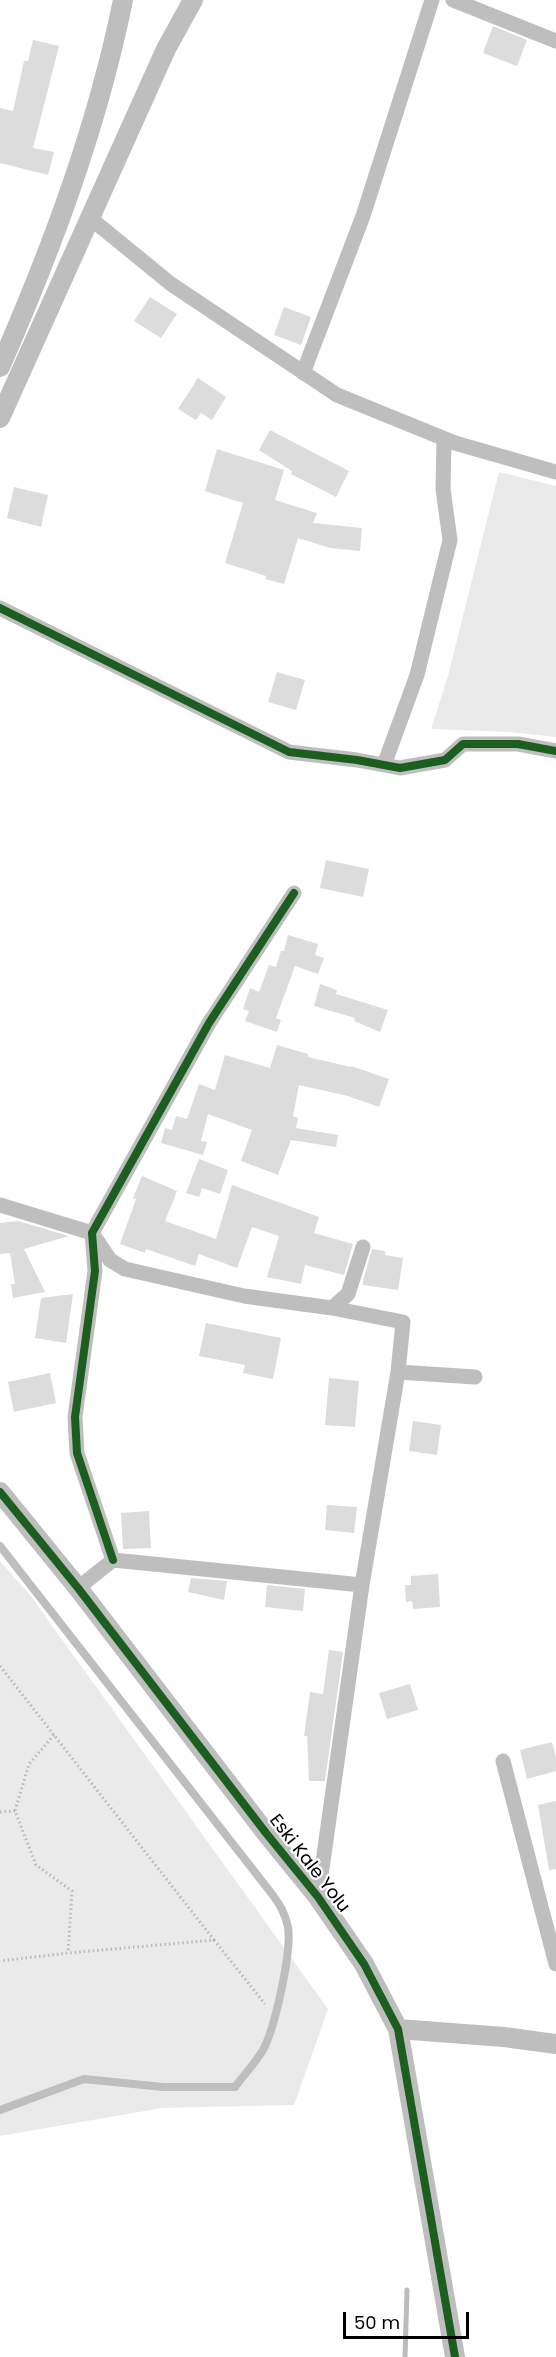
<!DOCTYPE html>
<html>
<head>
<meta charset="utf-8">
<style>
	body { margin:0 }
	#map { position:relative; width:556px; height:2357px; overflow:hidden; background:#fff; font-family:Poppins,sans-serif }
	canvas { display:block }
	.scale { position:absolute; left:343px; top:2312px; width:126px; height:27px; box-sizing:border-box; border:3px solid #000; border-top:0; padding-left:8px; font-size:18px; line-height:21px; white-space:nowrap; color:#000; -webkit-text-stroke:4px #fff; paint-order:stroke }
</style>
</head>
<body>
<div id="map">
<canvas width="556" height="2357"></canvas>
<div class="scale">50 m</div>
</div>
<script>
const ctx = document.querySelector('canvas').getContext('2d');
ctx.lineJoin = 'round';
function paint(path, color) { ctx.fillStyle = color; ctx.fill(path, 'evenodd'); }
function trace(path, color, width, dash) { ctx.strokeStyle = color; ctx.lineWidth = width; ctx.lineCap = dash ? 'butt' : 'round'; ctx.setLineDash(dash || []); ctx.stroke(path); }
function write(font, color, halo, rows, align = 'center') {
  ctx.font = font + ' Poppins,sans-serif'; ctx.lineWidth = 4.5; ctx.setLineDash([]); ctx.textBaseline = 'middle'; ctx.strokeStyle = halo; ctx.fillStyle = color; for (const [text, x, y, turn = 0] of rows) {
    ctx.save(); ctx.translate(x, y); ctx.rotate((+turn || 0) * Math.PI / 180); ctx.textAlign = isNaN(turn) ? turn : align; if (halo) ctx.strokeText(text, 0, 0); ctx.fillText(text, 0, 0); ctx.restore();
  }
}
paint(new Path2D(`
	M499,472L556,486V737L509,732L431,729L448,676Z
	M0,1561L30,1595L328,2009L294,2105L162,2108L0,2136Z`), '#eaeaea');
trace(new Path2D(`
	M405,2357L407,2290`), '#bcbcbc', 5);
paint(new Path2D(`
	M493,26L527,40L517,66L483,53Z
	M33,40L59,46L33,148L54,152L48,175L0,163V108L13,111L24,61H28Z
	M150,297L177,314L161,338L134,321Z
	M284,307L311,317L301,345L274,335Z
	M198,378L226,397L212,420L201,413L196,420L178,409Z
	M270,430L349,471L336,497L291,474L292,471L259,450Z
	M217,449L284,470L275,500L317,513L313,523L362,528L360,551L330,548L298,538L284,584L265,579L266,576L225,563L243,503L205,491Z
	M14,487L48,495L41,527L7,518Z
	M277,672L305,680L296,710L268,702Z
	M326,860L369,869L363,897L320,888Z
	M288,935L318,944L315,955L324,958L318,974L295,966L276,1018L281,1020L277,1032L245,1021L249,1011L243,1009L250,988L259,992L269,965L276,967L281,951H284Z
	M320,984L337,990L336,994L388,1010L380,1032L354,1021L355,1018L314,1006Z
	M277,1045L308,1054V1057L351,1067V1066L389,1079L379,1107L348,1096L299,1085L293,1116L298,1118L296,1128L338,1135L336,1147L291,1140L278,1175L241,1161L252,1130L208,1114L201,1141L207,1142L203,1155L161,1143L165,1128L172,1130L176,1116L187,1119L199,1084L215,1090L225,1055L270,1068Z
	M199,1159L228,1170L220,1194L202,1188L199,1197L186,1193Z
	M142,1176L177,1191L165,1221L216,1239L232,1185L319,1217L314,1233L353,1244L344,1275L305,1265L301,1284L267,1277L279,1236L252,1227L237,1268L199,1254L195,1266L146,1249L145,1253L120,1244L136,1199L133,1198Z
	M18,1221L69,1236L24,1249L45,1292L13,1298L11,1284H15L10,1253L0,1254V1223Z
	M372,1249L385,1251V1255L403,1258L398,1290L363,1285V1281Z
	M73,1294L66,1343L35,1338L41,1298Z
	M206,1323L281,1338L273,1379L243,1373L245,1365L199,1356Z
	M50,1373L56,1403L14,1412L8,1382Z
	M329,1378L359,1381L355,1427L325,1425Z
	M413,1421L441,1425L437,1455L409,1451Z
	M327,1505L357,1507L354,1533L325,1530Z
	M149,1511L151,1548L123,1549L121,1513Z
	M438,1574L440,1607L413,1609L412,1601L406,1602L405,1585H411V1576Z
	M191,1578L227,1581L224,1600L188,1592Z
	M267,1585L305,1589L303,1611L265,1607Z
	M329,1650L343,1652L325,1781H309L307,1736H304L310,1692L323,1694Z
	M410,1684L418,1710L387,1719L379,1693Z
	M552,1742L556,1757V1771L527,1779L520,1750Z
	M556,1801V1869L549,1870L538,1805Z`), '#dcdcdc');
trace(new Path2D(`
	M0,1666L214,1940L68,1953L0,1961
	M54,1735L29,1764L15,1811L36,1865L72,1891L68,1953
	M0,1812L15,1811
	M214,1940L265,2004`), '#b8b8b8', 3, [1.5, 3]);
trace(new Path2D(`
	M0,1546L272,1894C280,1905 285,1913 288,1927C292,1951 275,2028 263,2050C255,2063 244,2075 235,2087H163L84,2079L0,2110`), '#bebebe', 8);
trace(new Path2D(`
	M453,0L556,41
	M90,218L171,284L337,395L455,443L556,472
	M303,373L363,216L432,0
	M0,608L289,752L357,760L400,768L445,760L463,744H518L556,751
	M384,765L417,675L450,540L443,489L444,439
	M0,1205L92,1233L110,1260L125,1269L244,1296L332,1308L348,1294L363,1247
	M332,1308L403,1322L398,1372L475,1377
	M113,1560L77,1453L75,1417L95,1271L92,1233L209,1023L294,893
	M78,1588L113,1560L362,1585
	M503,1761L556,1964
	M318,1897L362,1585L398,1372`), '#bebebe', 15);
trace(new Path2D(`
	M0,367C52,248 97,128 123,0
	M0,418L166,49L193,0
	M0,1492L78,1588L266,1833L318,1897L364,1964L398,2029L455,2357
	M398,2029L504,2037L556,2044`), '#bebebe', 20);
trace(new Path2D(`
	M0,608L289,752L357,760L400,768L445,760L463,744H518L556,751
	M0,1492L78,1588L266,1833L318,1897L364,1964L398,2029L455,2357
	M113,1560L77,1453L75,1417L95,1271L92,1233L209,1023L294,893`), '#1b5e20', 8);
write('18px', '#000', '#fff', [
	["Eski Kale Yolu",309,1864,52]
]);
</script>
</body>
</html>
